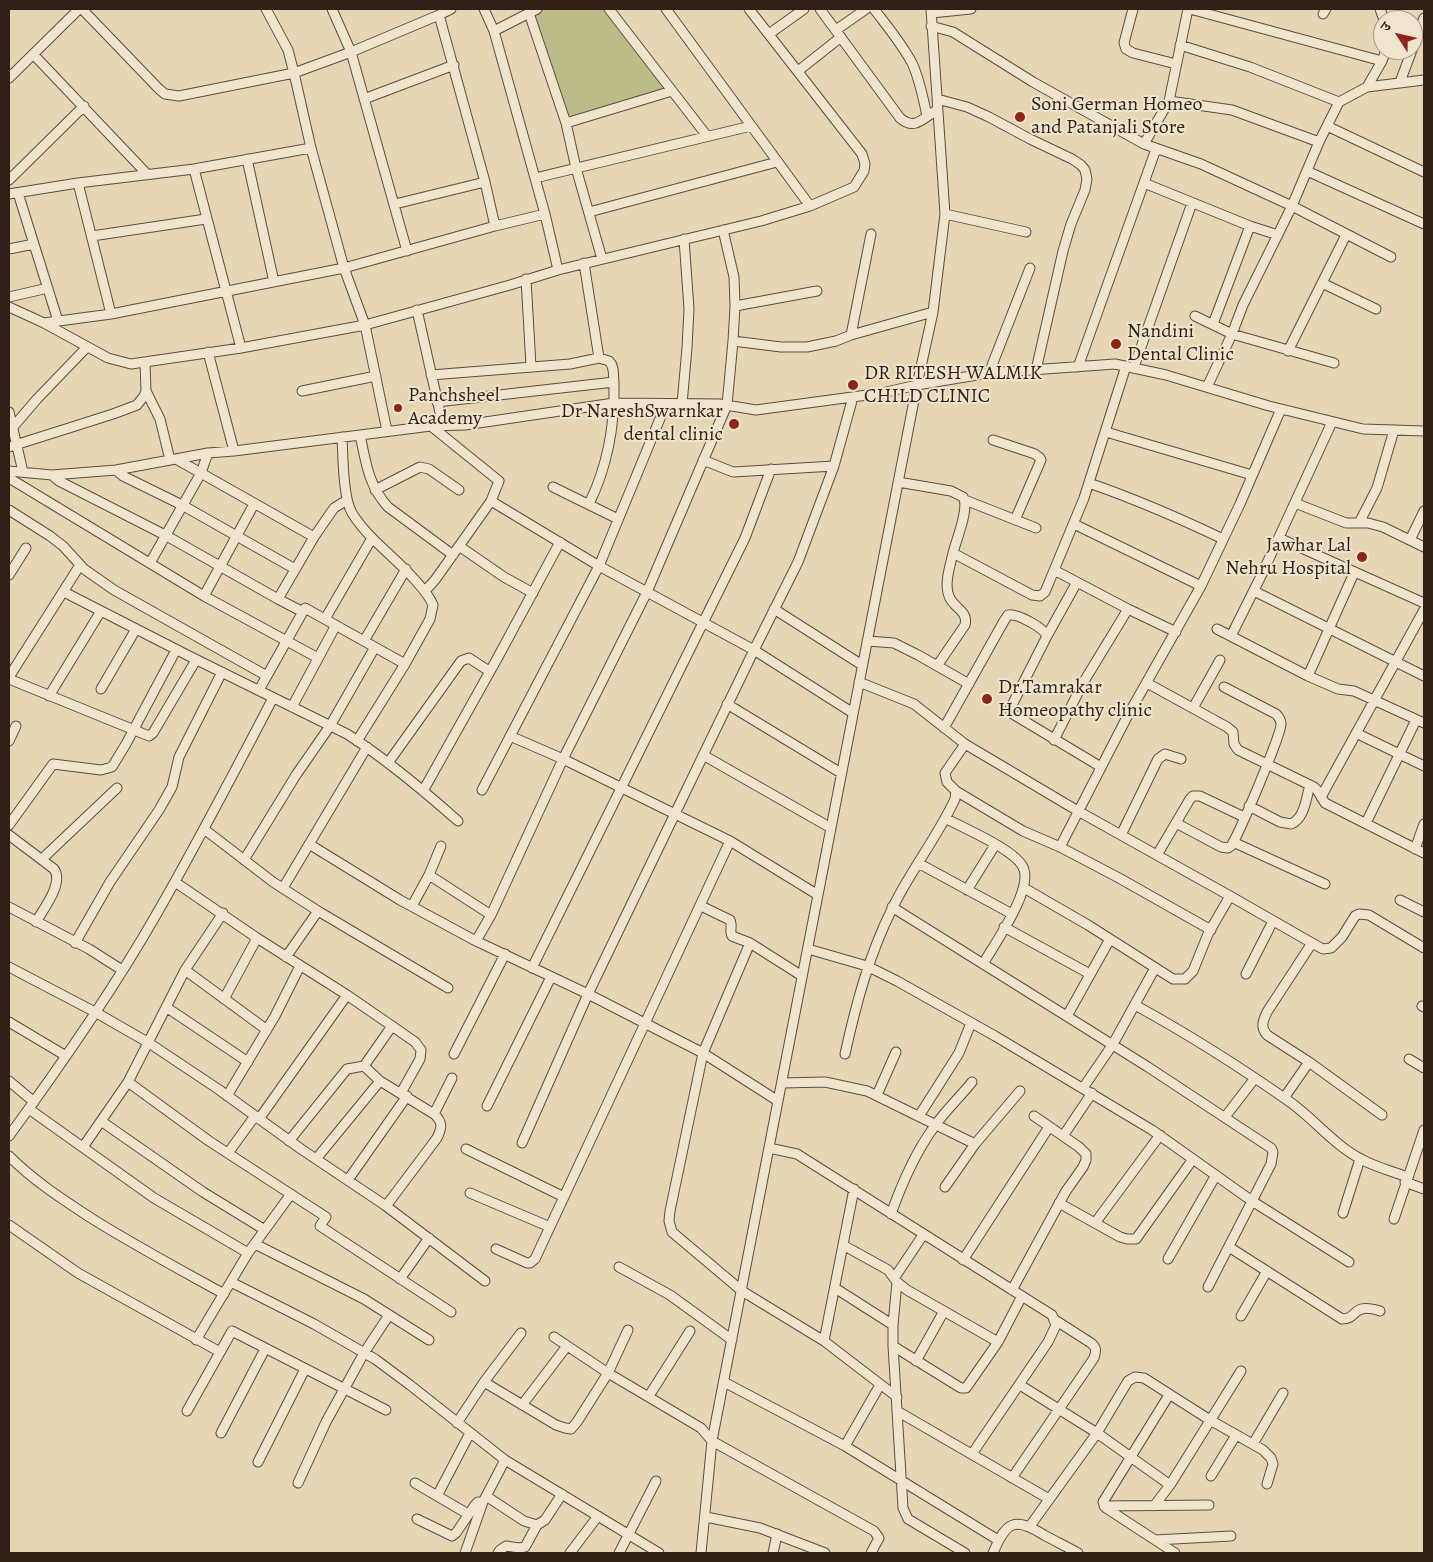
<!DOCTYPE html>
<html>
<head>
<meta charset="utf-8">
<style>
	body { margin:0 }
	#map { position:relative; width:1433px; height:1562px; overflow:hidden; background:#e7d6b3; font-family:Alegreya,"Noto Serif Devanagari",serif }
	canvas { display:block }
	.frame { position:absolute; inset:0; border:10px solid #301f16; pointer-events:none }
	.north { position:absolute; left:1373px; top:10px; width:50px; height:50px; box-sizing:border-box; background:#efe4ce; border:1px solid #a39584; border-radius:50%; rotate:305deg; font-size:14px; font-weight:700; line-height:20px; text-align:center; color:#301f16 }
	.north::after { content:''; display:block; margin:auto; width:18px; height:22px; background:#8f2418; clip-path:polygon(50% 0,100% 100%,50% 72%,0 100%) }
</style>
</head>
<body>
<div id="map">
<canvas width="1433" height="1562"></canvas>
<div class="frame"></div>
<div class="north">उ</div>
</div>
<script>
const ctx = document.querySelector('canvas').getContext('2d');
ctx.lineJoin = 'round';
function paint(path, color) { ctx.fillStyle = color; ctx.fill(path, 'evenodd'); }
function trace(path, color, width, dash) { ctx.strokeStyle = color; ctx.lineWidth = width; ctx.lineCap = dash ? 'butt' : 'round'; ctx.setLineDash(dash || []); ctx.stroke(path); }
function write(font, color, halo, rows, align = 'center') {
  ctx.font = font + ' Alegreya,serif'; ctx.lineWidth = 4; ctx.setLineDash([]); ctx.textBaseline = 'middle'; ctx.strokeStyle = halo; ctx.fillStyle = color; for (const [text, x, y, turn = 0] of rows) {
    ctx.save(); ctx.translate(x, y); ctx.rotate((+turn || 0) * Math.PI / 180); ctx.textAlign = isNaN(turn) ? turn : align; if (halo) ctx.strokeText(text, 0, 0); ctx.fillText(text, 0, 0); ctx.restore();
  }
}
paint(new Path2D(`
	M537,9H609L672,91L566,123L529,13Z`), '#bcbc88');
const minor = new Path2D(`
	M82,9L159,89L165,94L179,96L294,73L351,52L439,15L451,9
	M266,9L288,50L294,73L311,148L344,268L365,325L387,431
	M332,9L351,52L407,251
	M484,9L494,31
	M537,9L494,31L545,214L558,270
	M609,9L707,136
	M666,9L810,206
	M820,9L900,118C915,131 923,118 937,110
	M874,9C887,26 902,44 912,63C920,80 923,98 927,116
	M1133,9L1124,43L1126,49L1133,53L1176,64
	M1190,9L1382,61
	M1380,9L1384,20
	M529,13L566,123L576,168L602,259
	M931,13L971,9
	M1323,14L1326,9
	M439,15L485,182L495,226
	M931,26L953,32L1033,82L1144,144L1201,164L1292,206L1391,257
	M836,30L866,9
	M769,34L804,9
	M1180,45L1250,67L1339,102
	M1413,47L1424,18
	M33,54L147,174
	M798,71L841,37
	M9,78L79,9
	M1400,82L1412,50
	M1367,87L1382,61L1386,50
	M364,99L454,65
	M937,99L967,107L989,117L1030,139L1072,159L1081,165L1085,170L1087,179L1085,190L1071,224L1063,251L1036,370
	M1169,101L1232,110L1319,142
	M566,123L672,91
	M1327,126L1424,172
	M1144,144L1169,101L1188,9
	M247,159L274,282
	M194,169L241,348
	M1307,171L1424,224
	M535,178L751,126
	M9,180L84,106
	M78,183L111,314
	M1144,183L1250,226L1278,235
	M18,193L58,321
	M9,194L78,183L194,169L311,148
	M395,204L485,182
	M589,212L777,162
	M945,214L1026,232
	M92,236L206,219
	M9,249L34,244
	M584,263L599,358
	M526,279L531,366
	M1322,283L1376,309
	M9,297L48,288
	M735,306L817,291
	M9,307L44,323L108,358L131,364L241,348L365,325L510,285L558,270L761,221L810,206L854,187L864,171L865,164L862,154L749,9
	M417,310L443,426
	M1195,316L1232,334L1334,363
	M44,323L111,314L344,268L495,226L545,214
	M1213,324L1250,226
	M851,335L871,234
	M733,341L781,347H807L836,341L851,335L933,312
	M1288,351L1346,235
	M208,352L234,451
	M1078,367L1156,149
	M1134,367L1192,203
	M989,373L1030,268
	M431,375L570,364L599,358L609,361C615,367 613,375 614,383C615,425 607,467 589,504
	M1207,387L1232,334L1243,305L1292,206L1319,142L1339,102L1367,87L1424,80
	M146,391L160,419L170,460
	M302,391L376,376
	M437,402L614,382
	M682,404L687,348L689,309L684,239
	M9,412L23,472
	M431,426L499,481L491,501L599,566L754,650L853,713
	M13,427L37,399L87,347
	M1106,432L1252,475
	M360,435C366,462 368,485 388,507L453,555
	M342,437C343,456 343,498 352,513C368,539 395,557 415,580C422,588 429,595 433,605L430,619L405,664L357,741
	M993,440L1035,454L1040,458L1041,460L1015,520
	M9,447L113,414L137,405L144,396L146,391L145,362
	M176,459L314,537
	M703,460L733,472L834,466
	M116,470L123,476L182,505L295,569
	M9,471L52,475L116,470L208,453L234,451L431,426L465,425L614,403L720,404L756,410L882,393L917,385L989,373L1115,364L1166,375L1269,406L1363,429L1424,431
	M52,475L59,481L165,535L278,599
	M9,478L204,596L318,658
	M898,482L951,491L963,497C970,508 956,540 953,553L1032,595L1040,596L1045,592L1084,498L1126,366
	M1089,483C1135,499 1179,518 1223,539
	M553,487L618,519
	M375,490L420,467L429,469L459,490
	M965,500L1036,528
	M1295,503L1346,523H1368L1383,527L1424,547
	M9,510L50,536L63,546L84,569L114,590L267,676
	M1359,523L1377,488L1394,430
	M1074,524L1201,586
	M1279,538L1424,603
	M1410,540L1424,511
	M459,546L504,577L533,593
	M150,563L201,473L208,453
	M1054,570L1128,609L1176,632
	M9,575L26,548
	M425,591L435,580L491,501
	M1254,591L1424,676
	M64,592L191,657L347,734C386,759 423,790 458,821
	M204,596L254,504
	M774,609L862,665
	M303,612L278,599L314,537L334,508L347,500
	M325,619L372,538
	M1217,629L1308,676L1338,689L1354,691L1424,723
	M1047,636L1077,582
	M1231,636L1262,574L1332,422
	M364,641L406,569
	M867,641L894,643L918,655L969,684
	M937,666L965,625C969,611 953,608 949,596C944,584 950,566 953,553
	M1308,676L1354,573
	M9,677L80,565
	M9,679L149,736L153,733L196,660
	M859,682L914,704L965,744L1078,811L1230,896L1312,943L1323,949L1331,948L1342,937L1355,916L1359,914L1369,915L1424,948
	M1147,683L1227,727L1233,732L1234,744L1238,750L1314,787L1317,790L1325,803L1424,853
	M101,689L136,629
	M259,690L305,608L405,664
	M49,696L101,611
	M727,704L841,773
	M292,707L336,625
	M1193,708L1220,660
	M944,728L1004,621L1008,615C1017,613 1044,628 1047,636L1010,709L1011,713L1101,767
	M1356,733L1424,766
	M510,736L563,759L730,841L818,895
	M1054,740L1083,683L1128,609
	M9,741L16,726
	M703,755L831,828
	M388,763L461,661L469,658L489,671
	M482,790L599,566L666,404
	M423,791L498,657L560,542
	M956,791L1023,831L1060,847L1119,878L1211,930
	M1321,797L1424,610
	M1249,806L1280,822L1291,824C1305,818 1306,798 1310,785
	M945,818C963,828 1014,849 1023,867C1034,889 995,943 983,964
	M1176,823L1221,847L1228,848L1231,846C1239,834 1281,735 1281,724C1281,720 1279,717 1276,714L1224,687
	M1366,823L1416,720
	M9,825L53,764L101,770L112,767L126,744L176,650
	M204,829L273,882L318,911L448,988
	M9,835L54,869C64,883 44,908 36,922
	M1121,835L1158,759L1165,754L1181,759
	M1233,842L1325,884
	M309,844L400,900L474,940L588,994L703,1053L778,1101
	M1060,847L1127,717L1201,586L1240,504L1281,409
	M1415,849L1424,824
	M1157,855L1190,799L1193,796H1200L1244,817
	M42,859L117,788
	M244,860L296,775L330,726L375,647
	M918,863L1012,914
	M429,875L491,915
	M175,882L257,938L347,995L392,1026L364,1066
	M283,888L367,747
	M1024,888L1088,925L1173,979H1185L1193,971L1208,934L1230,896
	M967,890L995,845
	M1400,900L1424,912
	M412,906L429,875L441,846
	M701,906L730,920C733,926 729,931 732,936L750,943L802,976
	M9,907L89,949L122,970
	M892,907L1148,1067L1271,1148L1273,1152L1271,1164L1208,1287
	M1004,927L1090,974
	M476,941L491,915L563,759L647,592L727,405L733,341L735,306L734,277L723,230
	M75,943L110,882L159,810L172,787L179,757L222,672
	M750,943L703,1053L670,1211L669,1221L672,1232L742,1291L824,1341L897,1397
	M1312,943L1267,1012C1263,1021 1260,1027 1267,1035L1309,1062L1382,1115
	M808,949L867,966L897,981L995,1036L1152,1130L1252,1201L1349,1262
	M286,957L318,911
	M9,967L95,1012L149,1043L218,1089L301,1149L386,1206L485,1281
	M532,968L745,538L771,469
	M185,970L267,1030
	M1246,974L1273,921
	M224,999L257,938
	M1135,1005C1188,1034 1240,1067 1290,1102C1314,1119 1334,1145 1361,1159C1375,1167 1392,1171 1407,1177
	M1422,1006L1424,1007
	M166,1007L248,1062
	M1067,1016L1110,939
	M9,1022L66,1056
	M392,1026L415,1042L421,1050L420,1059L401,1093
	M454,1054L505,954
	M845,1054C856,1004 869,955 892,909C910,871 937,838 955,799L956,791L947,782L945,773L965,744
	M1409,1059L1424,1068
	M9,1081L34,1102
	M128,1082L209,1141L326,1217L320,1226L451,1312
	M782,1083L825,1082L867,1091L975,1144
	M1083,1088L1113,1044L1155,968
	M877,1095L896,1052
	M227,1096L275,1016L300,966
	M1284,1098L1309,1062
	M487,1106L551,977
	M29,1109L154,1198L248,1253
	M434,1114L452,1078
	M919,1116L959,1053L971,1023
	M1225,1117L1255,1078
	M259,1119L347,995
	M101,1121L203,1192L265,1230
	M9,1136C61,1065 112,992 156,915C197,844 235,771 273,698
	M1063,1136L1092,1093
	M289,1141L347,1069L364,1066L380,1081L434,1114C443,1122 442,1128 437,1138L386,1206
	M522,1143L588,994L754,650L798,562L834,466L853,397
	M83,1147L128,1082L185,970L223,913
	M769,1148L797,1154L1052,1315L1056,1325L1048,1342L972,1454
	M466,1149L564,1197
	M228,1153L255,1116
	M9,1156C34,1181 62,1199 91,1218C134,1245 179,1269 224,1294
	M316,1159L380,1081
	M348,1180L407,1096
	M1405,1182L1424,1189
	M945,1187L975,1144L1020,1091
	M470,1193L550,1227
	M1059,1203L1120,1237L1127,1239H1136L1193,1159
	M1343,1213L1360,1159
	M891,1214C902,1183 915,1153 934,1127C945,1111 960,1097 972,1082
	M1394,1219L1424,1130
	M1095,1223L1160,1135
	M9,1225L78,1273L220,1352
	M255,1244L364,1299L429,1340
	M843,1245L888,1270L897,1282L907,1290L998,1342
	M1229,1247L1342,1319C1359,1319 1351,1302 1380,1311
	M496,1249L527,1263H530L535,1259L730,841
	M1168,1259L1216,1175
	M963,1260L1049,1127
	M619,1267L670,1295L732,1340
	M895,1277L923,1235
	M400,1279L429,1238
	M231,1282L314,1324L375,1359L410,1385L505,1460L659,1553
	M897,1282L893,1325V1346L903,1508L908,1519L965,1553
	M835,1288L893,1325
	M1012,1290L1066,1191L1083,1167L1086,1160V1154L1079,1147L1034,1116
	M1241,1316L1267,1271
	M554,1337L608,1373L701,1428L712,1441L874,1531L879,1538L871,1553
	M196,1340L248,1253L291,1194
	M824,1341L854,1189
	M893,1346L956,1385L961,1388H966L998,1342L1022,1296
	M916,1361L944,1311
	M484,1382L556,1425L565,1428L571,1429L577,1422L608,1373L628,1330
	M724,1382L845,1446L998,1540
	M1020,1385L1097,1433L1170,1485
	M1169,1395L1103,1502L1106,1508L1175,1553
	M649,1396L690,1331
	M522,1405L567,1346
	M187,1411L232,1331L386,1410
	M897,1411L1049,1499
	M457,1423L484,1382L521,1333
	M221,1433L265,1349
	M1253,1444L1283,1393
	M845,1446L880,1385
	M258,1462L305,1369
	M1211,1476L1236,1435
	M1012,1478L1094,1358C1096,1351 1097,1348 1091,1343L1055,1320
	M298,1483L326,1422L364,1353L389,1315
	M415,1483L468,1514
	M437,1496L470,1433
	M486,1496L524,1521L537,1525L545,1520L562,1494
	M1104,1506L1209,1505
	M1154,1506L1170,1485L1241,1371
	M706,1517L760,1528L825,1553
	M417,1519L452,1536L456,1533L475,1505L478,1502H483
	M1030,1526L1097,1433L1128,1381L1135,1377L1144,1378L1210,1420L1263,1450L1271,1458L1273,1464L1267,1484
	M1155,1540L1231,1536
	M465,1553L483,1502L505,1460
	M498,1553L500,1550L506,1546L519,1548L525,1547L537,1525
	M570,1553L598,1516
	M619,1553L656,1481
	M701,1553L712,1441L917,385L933,312L945,214L931,9
	M773,1553L777,1534
	M993,1553C1006,1522 1014,1516 1044,1535C1055,1541 1067,1547 1078,1553`);
trace(minor, '#5e4d3d', 11);
trace(minor, '#efe4ce', 9);
for (const [x, y, r, color] of [
	[1020,117,6,"#8f2418"],
	[1116,344,6,"#8f2418"],
	[853,385,6,"#8f2418"],
	[398,408,5,"#8f2418"],
	[734,424,6,"#8f2418"],
	[1362,557,6,"#8f2418"],
	[987,699,6,"#8f2418"]
]) { const dot = new Path2D(); dot.arc(x, y, r, 0, 2 * Math.PI); ctx.fillStyle = color; ctx.fill(dot); trace(dot, '#efe4ce', 2); }
write('20px', '#301f16', '#efe4ce', [
	["Soni German Homeo",1031,105],
	["and Patanjali Store",1031,128],
	["Nandini",1127,332],
	["Dental Clinic",1127,355],
	["DR RITESH WALMIK",864,374],
	["CHILD CLINIC",864,397],
	["Panchsheel",408,396],
	["Academy",408,419],
	["Dr NareshSwarnkar",723,412,"right"],
	["dental clinic",723,435,"right"],
	["Jawhar Lal",1351,546,"right"],
	["Nehru Hospital",1351,569,"right"],
	["Dr.Tamrakar",998,688],
	["Homeopathy clinic",998,711]
], 'left');
</script>
</body>
</html>
